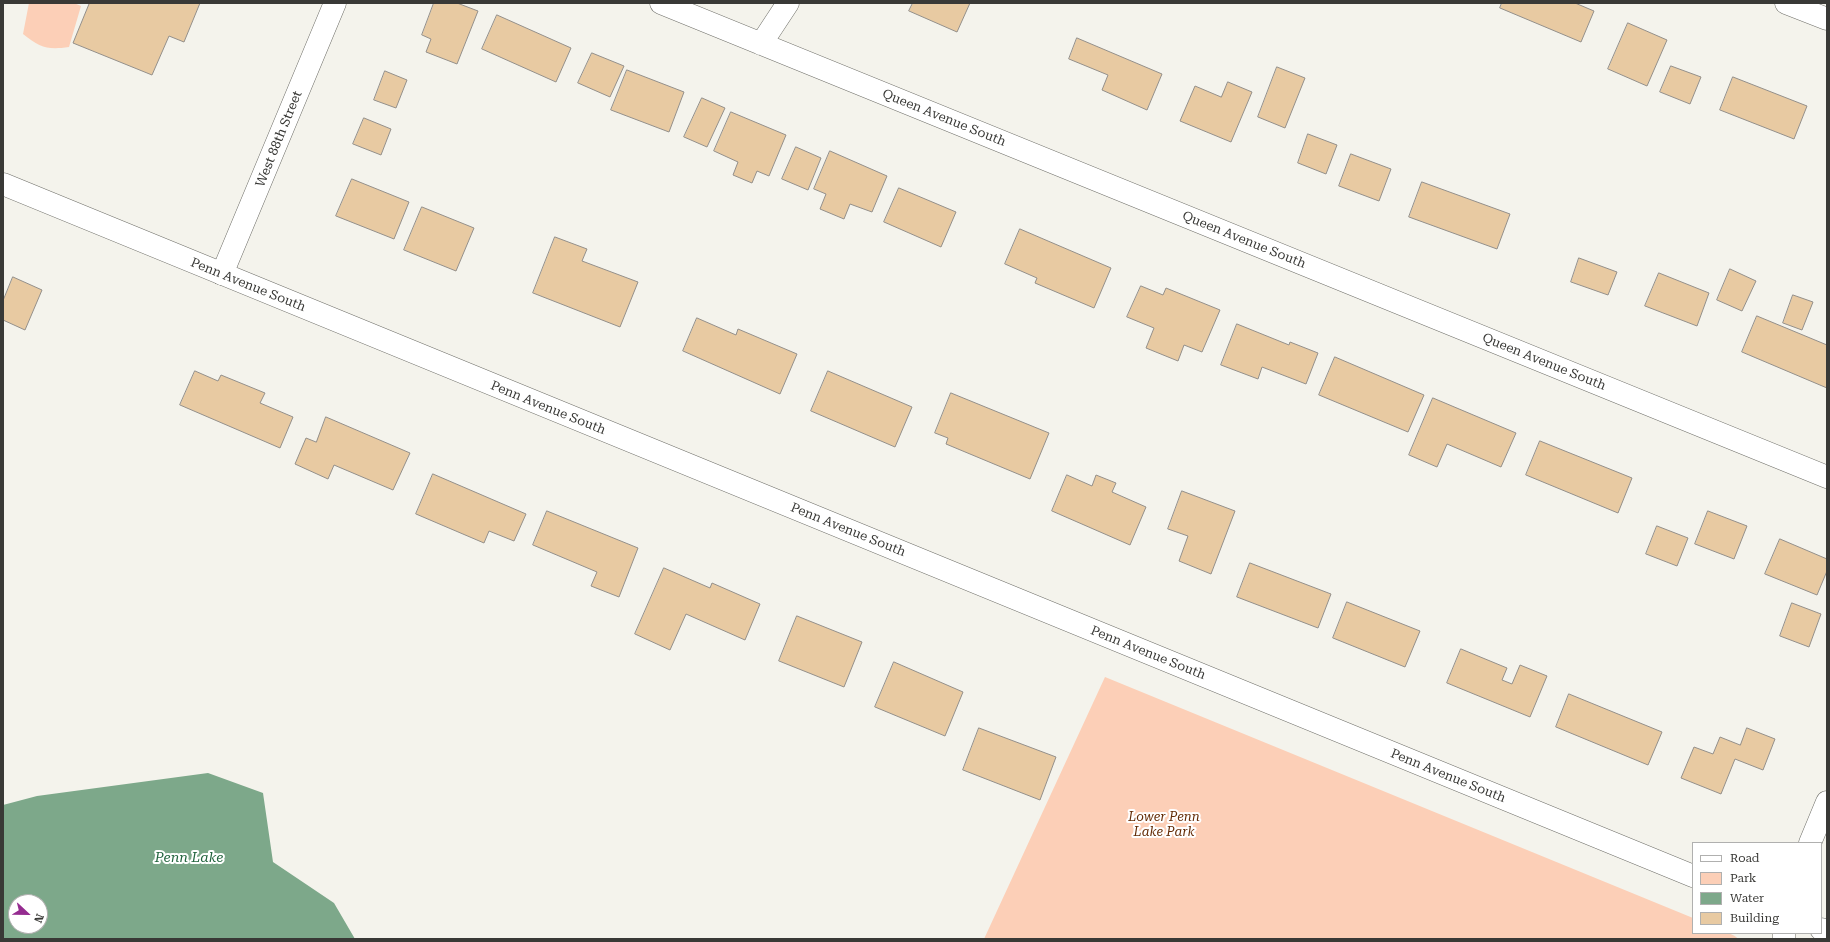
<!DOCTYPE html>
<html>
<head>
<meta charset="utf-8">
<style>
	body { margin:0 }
	#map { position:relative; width:1830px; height:942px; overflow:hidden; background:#f4f3ec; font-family:"Roboto Serif",serif }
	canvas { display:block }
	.frame { position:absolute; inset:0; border:4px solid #393936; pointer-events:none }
	.legend { position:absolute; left:1692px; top:842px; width:130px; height:92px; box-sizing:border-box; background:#fff; border:1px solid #b0b0af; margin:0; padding:5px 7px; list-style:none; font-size:12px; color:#393936 }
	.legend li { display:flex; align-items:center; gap:8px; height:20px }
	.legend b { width:20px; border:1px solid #b0b0af }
	.north { position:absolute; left:8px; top:894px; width:40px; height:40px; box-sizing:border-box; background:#fff; border:1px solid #b0b0af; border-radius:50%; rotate:112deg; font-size:11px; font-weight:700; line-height:16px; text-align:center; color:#393936 }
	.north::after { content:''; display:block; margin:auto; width:14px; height:18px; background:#952c90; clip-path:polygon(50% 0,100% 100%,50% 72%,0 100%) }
</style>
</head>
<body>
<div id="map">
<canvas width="1830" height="942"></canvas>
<div class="frame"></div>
<ul class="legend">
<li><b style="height:5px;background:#fff"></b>Road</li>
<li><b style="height:11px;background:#fccfb7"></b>Park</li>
<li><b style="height:11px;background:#7da88a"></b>Water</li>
<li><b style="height:11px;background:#e8caa2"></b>Building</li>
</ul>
<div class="north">N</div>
</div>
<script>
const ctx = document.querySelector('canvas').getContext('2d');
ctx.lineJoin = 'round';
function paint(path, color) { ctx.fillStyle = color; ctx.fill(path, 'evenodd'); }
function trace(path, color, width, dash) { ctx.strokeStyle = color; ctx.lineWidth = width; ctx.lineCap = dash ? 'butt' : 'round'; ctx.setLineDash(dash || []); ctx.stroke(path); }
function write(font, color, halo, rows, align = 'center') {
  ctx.font = font + ' "Roboto Serif",serif'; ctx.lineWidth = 4; ctx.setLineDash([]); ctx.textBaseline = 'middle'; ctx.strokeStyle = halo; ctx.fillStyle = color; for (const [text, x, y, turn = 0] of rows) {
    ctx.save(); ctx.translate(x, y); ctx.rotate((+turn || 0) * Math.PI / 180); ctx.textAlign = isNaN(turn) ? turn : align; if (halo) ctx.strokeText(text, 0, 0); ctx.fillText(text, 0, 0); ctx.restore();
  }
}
paint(new Path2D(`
	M29,3H74L81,6L69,47C48,50 40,48 23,34Z
	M1105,677L1693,918V933C1704,933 1732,929 1738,939H984Z`), '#fccfb7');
paint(new Path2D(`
	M208,773L263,793L273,862L334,903L355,939H3V805L37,796ZM16,902H40V926H16Z`), '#7da88a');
const building = new Path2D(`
	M88,3H200L184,42L169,36L152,75L73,43L89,4Z
	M434,3H457L478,11L457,64L426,52L431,39L422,35Z
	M913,3H970L957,32L909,11Z
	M1502,3H1575L1594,11L1581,42L1500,8Z
	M497,15L571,48L556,82L482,49Z
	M1628,23L1667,40L1647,86L1608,69Z
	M1077,38L1162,74L1147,110L1102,90L1108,75L1069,59Z
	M592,53L624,66L610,97L578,83Z
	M1671,66L1701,77L1690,104L1660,92Z
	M1277,67L1305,78L1285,128L1258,117Z
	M627,70L684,92L669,132L611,110Z
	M385,71L407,80L396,108L374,100Z
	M1733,77L1807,106L1794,139L1720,110Z
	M1228,82L1252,92L1231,142L1180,121L1195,86L1221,97Z
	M702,98L725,108L707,147L684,137Z
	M731,112L786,135L769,176L757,171L752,183L733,175L738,162L714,151Z
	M364,118L391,129L381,155L353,144Z
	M1308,134L1337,145L1326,174L1298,163Z
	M796,147L821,158L808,190L782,179Z
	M830,151L887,176L872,212L850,204L844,219L820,209L826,194L814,189Z
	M1351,154L1391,169L1379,201L1339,186Z
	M352,179L409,202L394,239L336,216Z
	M1422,182L1510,214L1497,249L1409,217Z
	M899,188L956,212L941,247L884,222Z
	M422,207L474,228L456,271L404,250Z
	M1020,229L1111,268L1094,308L1035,283L1037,278L1005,264Z
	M555,237L587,249L582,261L638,282L620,327L533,293Z
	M1579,258L1617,272L1608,295L1571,282Z
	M1730,269L1756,281L1742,311L1717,300Z
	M1659,273L1709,293L1697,326L1645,306Z
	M13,277L42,290L25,330L3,320V301Z
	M1141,286L1163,295L1166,288L1220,310L1202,352L1184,345L1178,361L1146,348L1154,328L1127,317Z
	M1793,295L1813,302L1802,330L1783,323Z
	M1757,316L1827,345V388L1742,352Z
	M697,318L736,335L738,329L797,354L780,394L683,351Z
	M1237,324L1289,345L1290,342L1318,353L1306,384L1262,367L1258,379L1221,365Z
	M1335,357L1424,395L1408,432L1319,395Z
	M195,371L218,381L221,375L265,393L260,403L293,417L280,448L180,405Z
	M828,371L912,407L895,447L811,411Z
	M951,393L1049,433L1030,479L946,444L948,438L935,433Z
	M1433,398L1516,433L1501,467L1447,444L1437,467L1409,455Z
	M326,417L410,453L393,490L334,465L328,479L295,464L306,438L316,442Z
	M1540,441L1632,478L1618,513L1526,475Z
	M433,474L526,514L514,541L489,531L484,543L416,514Z
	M1067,475L1092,486L1096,475L1116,483L1112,492L1146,507L1130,545L1052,511Z
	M1182,491L1235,511L1211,574L1179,561L1188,536L1168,529Z
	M547,511L638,548L619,597L591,586L597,572L533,545Z
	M1708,511L1747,526L1734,559L1695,544Z
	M1657,526L1688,538L1677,566L1646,554Z
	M1780,539L1827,559V571L1817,595L1765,574Z
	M1250,563L1331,594L1318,628L1237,597Z
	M664,568L710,588L712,583L760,604L745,640L686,614L670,650L635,634Z
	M1347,602L1420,631L1405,667L1333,638Z
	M1792,603L1821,614L1809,647L1780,636Z
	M797,616L862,642L844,687L779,661Z
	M1461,649L1507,668L1502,680L1512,684L1520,665L1547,676L1530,717L1447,683Z
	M894,662L963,692L945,736L875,707Z
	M1569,694L1662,732L1648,765L1556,727Z
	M979,728L1056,757L1040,800L963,770Z
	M1747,728L1775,739L1763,770L1735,759L1721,794L1681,778L1694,747L1713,754L1720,737L1740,745Z`);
paint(building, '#e8caa2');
trace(building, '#938f8a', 1);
const street = new Path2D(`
	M661,3L1827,477
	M1786,3L1827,19
	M761,44L788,3
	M222,274L335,3`);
const secondary = new Path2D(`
	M3,184L1693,876
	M1810,843L1827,802
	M1821,929L1827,931
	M1784,933V939`);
trace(street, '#6f6f69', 23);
trace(secondary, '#6f6f69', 23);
trace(street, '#fff', 22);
trace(secondary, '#fff', 22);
write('13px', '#393936', '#fff', [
	["Queen Avenue South",944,118,22],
	["West 88th Street",279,139,-68],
	["Queen Avenue South",1244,240,22],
	["Penn Avenue South",248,285,22],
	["Queen Avenue South",1544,362,22],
	["Penn Avenue South",548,408,22],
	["Penn Avenue South",848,530,22],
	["Penn Avenue South",1148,653,22],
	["Penn Avenue South",1448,776,22]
]);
write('italic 13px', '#632b05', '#fff', [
	["Lower Penn",1164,817],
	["Lake Park",1164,832]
]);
write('italic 14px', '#21643d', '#fff', [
	["Penn Lake",189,858]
]);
</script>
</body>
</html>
